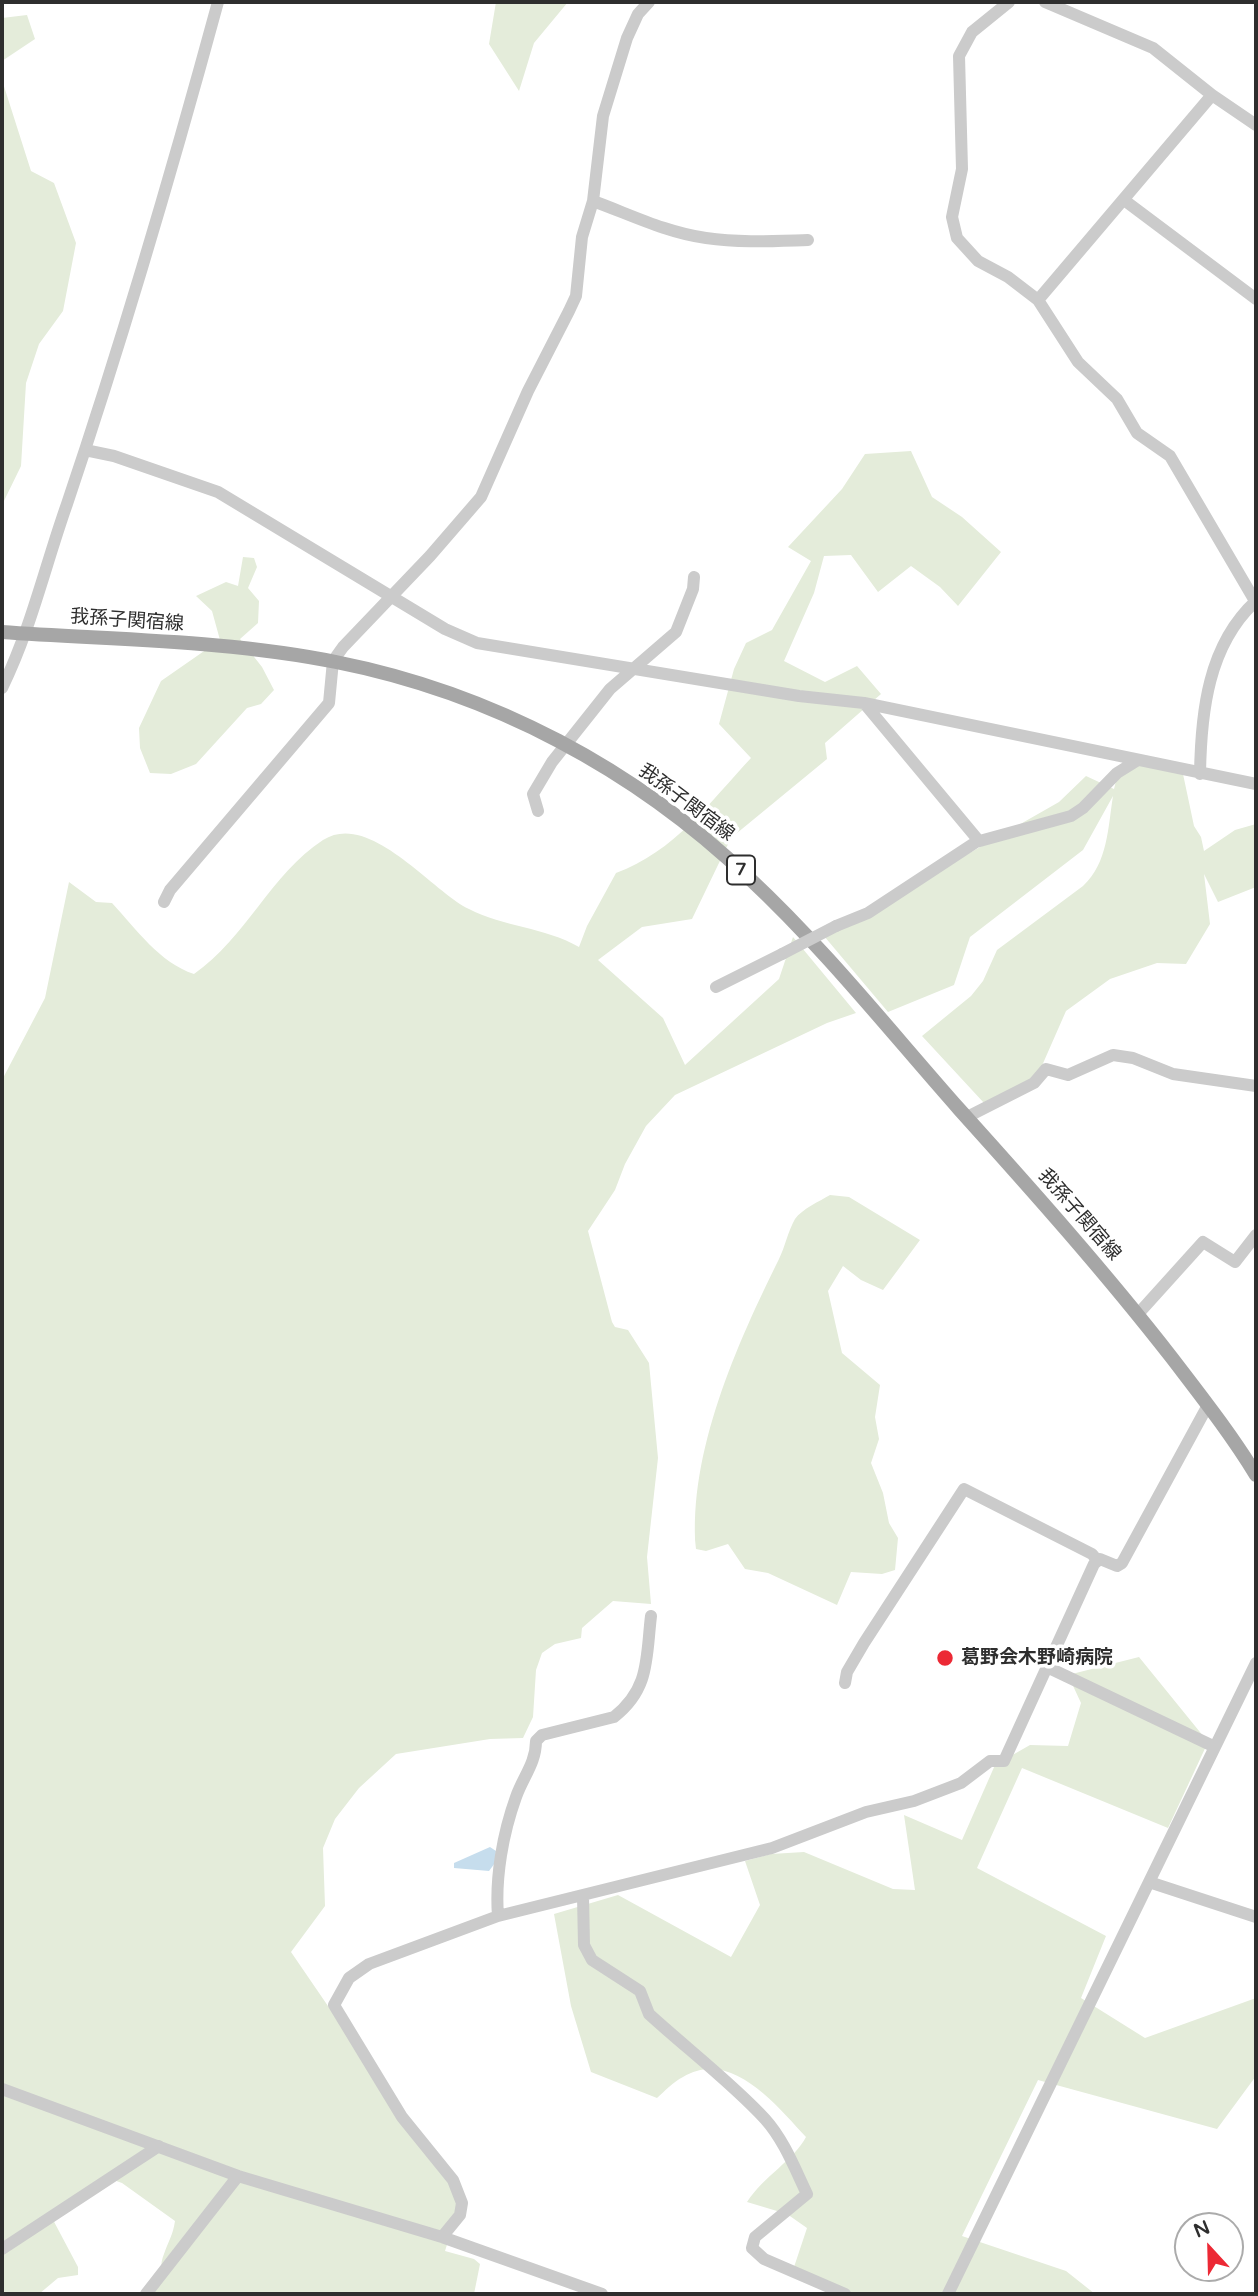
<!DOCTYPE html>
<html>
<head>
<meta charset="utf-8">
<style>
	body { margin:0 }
	#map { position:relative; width:1258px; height:2296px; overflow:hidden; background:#fff; font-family:"Varela Round",sans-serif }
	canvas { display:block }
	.frame { position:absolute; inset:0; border:4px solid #2e2e2e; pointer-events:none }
	.north { position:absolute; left:1174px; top:2212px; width:70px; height:70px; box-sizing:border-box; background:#fff; border:2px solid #ababab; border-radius:50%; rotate:338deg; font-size:19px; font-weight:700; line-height:28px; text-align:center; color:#2e2e2e }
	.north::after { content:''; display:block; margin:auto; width:24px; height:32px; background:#ec2935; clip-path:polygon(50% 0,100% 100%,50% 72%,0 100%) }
</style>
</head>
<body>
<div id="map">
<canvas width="1258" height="2296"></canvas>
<div class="frame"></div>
<div class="north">N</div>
</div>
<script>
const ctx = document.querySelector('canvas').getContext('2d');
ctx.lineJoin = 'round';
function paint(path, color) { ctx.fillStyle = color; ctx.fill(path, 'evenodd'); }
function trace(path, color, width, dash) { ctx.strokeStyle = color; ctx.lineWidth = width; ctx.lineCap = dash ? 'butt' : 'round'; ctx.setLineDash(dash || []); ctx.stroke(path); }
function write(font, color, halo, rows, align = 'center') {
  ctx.font = font + ' "Varela Round","Noto Sans JP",sans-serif'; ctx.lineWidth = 7; ctx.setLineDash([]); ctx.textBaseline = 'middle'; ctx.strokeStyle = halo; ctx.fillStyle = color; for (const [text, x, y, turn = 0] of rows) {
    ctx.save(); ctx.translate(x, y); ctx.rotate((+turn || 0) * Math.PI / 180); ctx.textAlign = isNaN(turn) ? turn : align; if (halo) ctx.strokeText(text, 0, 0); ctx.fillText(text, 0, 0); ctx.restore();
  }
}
paint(new Path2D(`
	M496,2H568L534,43L519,91L489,44Z
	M27,15L35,39L2,61V18Z
	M2,80L31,171L54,183L76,243L63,311L39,344L26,383L21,466L2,505Z
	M911,451L932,497L962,517L1001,552L958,606L940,587L911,566L878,592L851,555L824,556L814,593L784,661L825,682L857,666L881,694L825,743L827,759L731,838L692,919L642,927L598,960L663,1018L685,1065L779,979L793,937L856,1013L827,1023L675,1095L646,1126L625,1164L615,1190L588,1231L612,1322L615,1327L628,1330L649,1363L658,1458L647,1557L651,1604L613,1601L582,1628L581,1638L555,1644L542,1653L536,1670L533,1717L523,1738L490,1739L396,1754L359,1788L335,1819L323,1848L325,1906L291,1952L456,2193L457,2213L445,2251L474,2259L480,2264L474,2294H157L153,2291C168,2271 157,2271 164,2254C168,2242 173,2235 175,2221L122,2183L105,2177L51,2216L78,2267V2275L58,2278L39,2294H2V1080L45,998L69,882L96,902L112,903C136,929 160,963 194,974C245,939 271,874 323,840C369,810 432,891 469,909C504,927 544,927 579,947L587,926L616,873C674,852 710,802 751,758L719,724L734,669L746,643L772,630L811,561L788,547L842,489L865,454Z
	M243,557L254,558L257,567L248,588L259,601L258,623L240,639L262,667L274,690L261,704L247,708L196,764L171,774L150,773L140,748L139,728L161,681L220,640L212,611L196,596L226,582L238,586Z
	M1139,764L1183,774L1194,826L1201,837L1204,851L1235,830L1256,824V887L1218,902L1204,874L1210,924L1186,964L1157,963L1110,979L1066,1011L1037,1077L984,1103L922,1036L971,996L983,981L997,950L1083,886C1108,863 1108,827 1113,796L1083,850L970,937L954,985L888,1012L824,936L1059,802L1086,776L1114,789L1117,777Z
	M830,1195L849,1197L920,1240L883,1290L861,1280L843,1266L828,1291L842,1353L880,1385L875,1417L879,1439L871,1463L883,1493L889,1523L898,1538L895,1570L882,1574L851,1572L837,1605L768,1573L745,1569L728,1544L706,1551L696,1549C688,1453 737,1344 779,1259C785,1247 788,1231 795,1219C802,1209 820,1201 830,1195Z
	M1139,1657L1208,1742L1168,1828L1022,1768L977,1868L1106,1936L1081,1998L1145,2038L1256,1998V2076L1217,2129L1038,2080L962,2236L1066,2271L1095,2294H827L826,2284L793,2270L807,2228L787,2214L747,2202C764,2176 794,2160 806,2137C776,2105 731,2048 683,2077C673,2082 665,2091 657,2098L591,2072L571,2006L554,1914L618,1895L731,1957L760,1905L745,1861L771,1854L804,1852L893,1889L915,1890L904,1815L962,1840L995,1765L1030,1745L1068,1746L1081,1703L1068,1675Z`), '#e4ecda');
paint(new Path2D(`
	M490,1847L496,1851L495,1863L489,1871L454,1868V1863Z`), '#c6dded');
trace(new Path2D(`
	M1009,2L972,32L959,56L962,169L952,217L957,238L978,261L1008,277L1038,300L1078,362L1117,399L1137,433L1170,456L1255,601
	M1045,2L1153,48L1212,95L1256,125
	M1124,200L1256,299
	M593,201C629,214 667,233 706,238C740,243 774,241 808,240
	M1038,300L1212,95
	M85,450L114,456L218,492L445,629L477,643L799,696L864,703L1256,784
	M2,688C31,629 45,566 67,504C123,338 172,171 218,2
	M864,703L979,841
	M1200,774C1201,712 1208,645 1256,601
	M538,811L533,794L552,762L610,689L676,632L693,589L694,577
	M164,902L170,890L329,703L333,661L343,647L430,556L481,497L528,391L569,311L576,296L582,237L593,201L603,116L627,38L638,14L649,2
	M836,926L868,913L976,842L1071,816L1083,808L1117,773L1138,760
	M716,987L782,954
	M967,1117L1034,1083L1046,1069L1068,1075L1113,1055L1133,1058L1173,1074L1256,1086
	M1138,1314L1203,1242L1235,1262L1256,1235
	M1047,1667L1215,1747
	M845,1683L847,1672L864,1643L964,1489L1092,1554L1097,1560
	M1149,1882L1256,1917
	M583,1896L584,1945L592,1960L640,1991L649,2014C685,2047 733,2084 765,2119C784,2140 795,2169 807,2194L755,2237L752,2248L764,2259L845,2294
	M498,1916C495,1877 503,1833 516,1797C523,1777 536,1763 536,1741L542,1735L614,1717C650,1689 646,1658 651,1616
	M2,2089L238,2176L442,2237L602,2294
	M442,2237L460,2215L462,2203L453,2180L402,2117L334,2005L349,1978L369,1964L498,1916L772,1848L866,1812L914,1801L961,1783L990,1761H1004L1094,1564L1100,1559L1117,1566L1122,1563L1208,1405
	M2,2249L159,2146
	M146,2294L238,2176
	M948,2294L1256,1663`), '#cbcbcb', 12);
trace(new Path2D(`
	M2,632C113,640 227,640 336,662C492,693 635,769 749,878C825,949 890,1031 959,1109C1032,1190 1105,1272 1172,1358C1201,1396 1231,1434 1256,1475`), '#a6a6a6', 14);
trace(new Path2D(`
	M782,954L836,926`), '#cbcbcb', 12);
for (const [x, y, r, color] of [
	[945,1658,9,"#ec2935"]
]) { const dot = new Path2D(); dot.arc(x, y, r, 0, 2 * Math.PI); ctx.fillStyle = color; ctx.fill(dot); trace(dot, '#fff', 2.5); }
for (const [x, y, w] of [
	[741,870,28]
]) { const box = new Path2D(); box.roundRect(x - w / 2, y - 14.5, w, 29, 5); ctx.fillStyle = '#fff'; ctx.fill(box); trace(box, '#2e2e2e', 2); }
write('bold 18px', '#2e2e2e', null, [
	["7",741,870]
]);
write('19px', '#2e2e2e', '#fff', [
	["我孫子関宿線",127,621,4],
	["我孫子関宿線",686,803,37],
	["我孫子関宿線",1079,1215,49]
]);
write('bold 19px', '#2e2e2e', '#fff', [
	["葛野会木野崎病院",961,1658]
], 'left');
</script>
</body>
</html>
